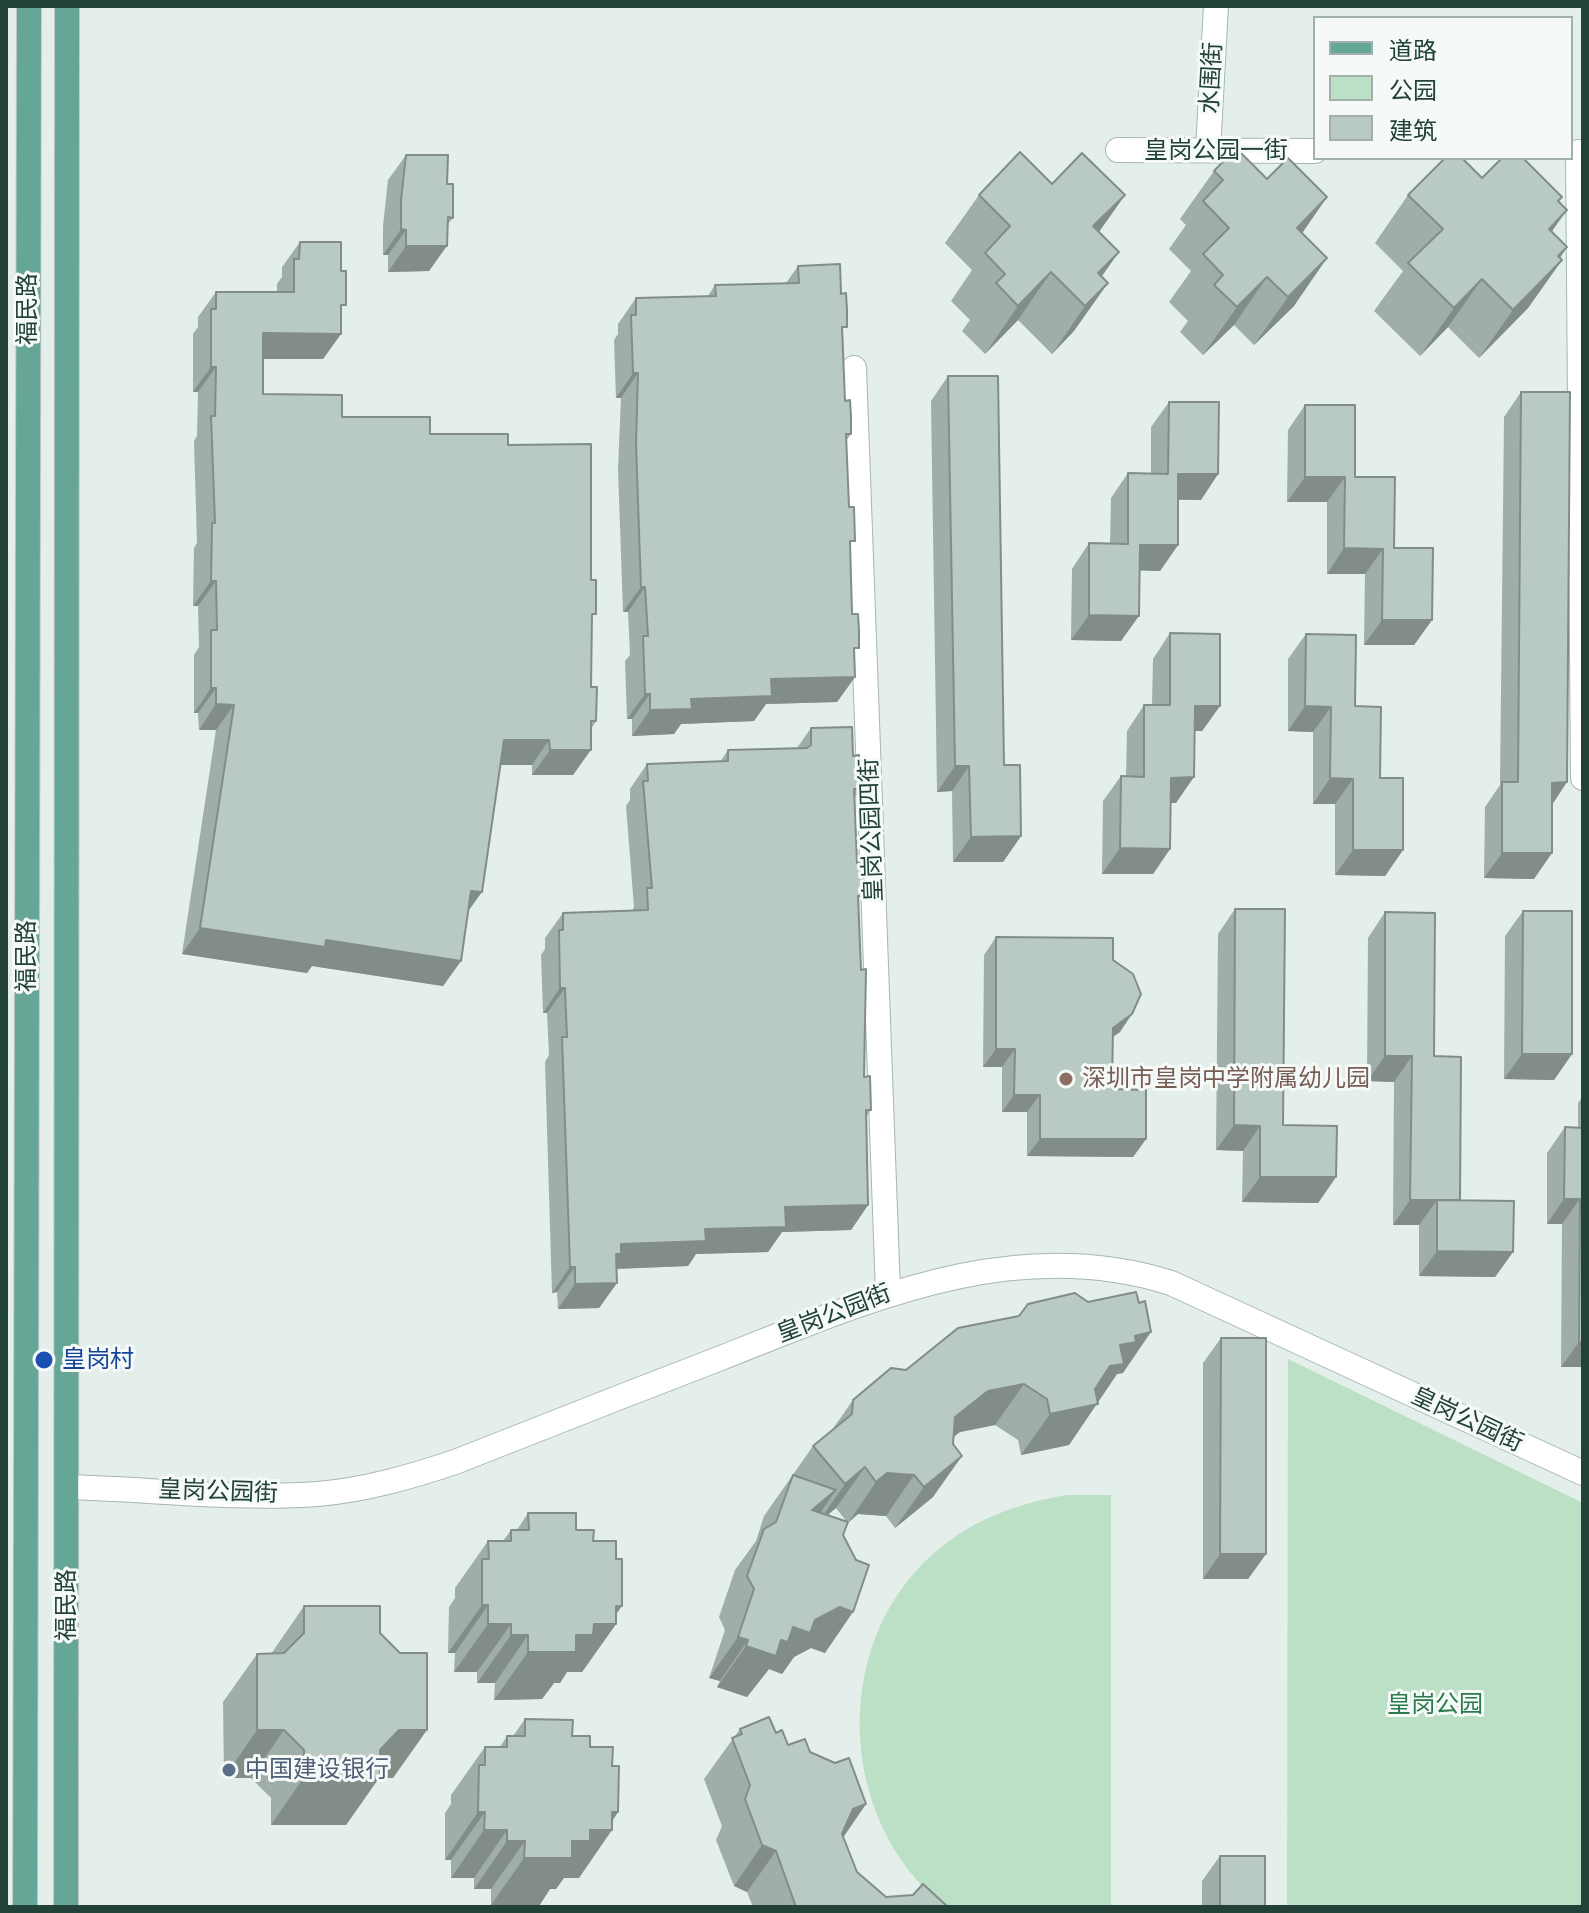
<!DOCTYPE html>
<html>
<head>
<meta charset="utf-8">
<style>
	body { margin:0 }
	#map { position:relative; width:1589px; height:1913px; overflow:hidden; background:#e4eeea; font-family:Rubik,"Noto Sans SC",sans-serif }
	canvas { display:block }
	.frame { position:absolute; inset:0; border:8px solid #224239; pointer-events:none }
	.legend { position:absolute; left:1313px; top:16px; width:260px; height:144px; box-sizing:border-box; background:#f5faf8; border:2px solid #a1b0ac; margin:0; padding:10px 14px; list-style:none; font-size:24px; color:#224239 }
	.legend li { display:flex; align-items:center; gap:16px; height:40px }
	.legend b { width:40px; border:2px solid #a1b0ac }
</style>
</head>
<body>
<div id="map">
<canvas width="1589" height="1913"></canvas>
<div class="frame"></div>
<ul class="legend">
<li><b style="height:10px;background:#66a696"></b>道路</li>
<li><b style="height:22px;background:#bce0c6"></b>公园</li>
<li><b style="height:22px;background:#b9cac3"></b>建筑</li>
</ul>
</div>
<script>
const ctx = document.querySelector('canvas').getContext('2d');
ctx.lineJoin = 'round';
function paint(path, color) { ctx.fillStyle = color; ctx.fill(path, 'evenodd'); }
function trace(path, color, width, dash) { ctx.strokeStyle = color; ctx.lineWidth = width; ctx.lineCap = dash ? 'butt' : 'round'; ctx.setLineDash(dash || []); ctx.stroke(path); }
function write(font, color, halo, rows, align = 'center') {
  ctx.font = font + ' Rubik,"Noto Sans SC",sans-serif'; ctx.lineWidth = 6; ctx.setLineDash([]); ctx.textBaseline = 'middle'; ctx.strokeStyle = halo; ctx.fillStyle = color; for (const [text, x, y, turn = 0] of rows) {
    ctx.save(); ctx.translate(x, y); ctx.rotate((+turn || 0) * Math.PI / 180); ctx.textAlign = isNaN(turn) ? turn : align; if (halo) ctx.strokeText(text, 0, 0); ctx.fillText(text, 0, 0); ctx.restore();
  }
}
paint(new Path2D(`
	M1288,1359L1583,1503V1907H1287Z
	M1067,1495H1111V1907H945C834,1819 829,1633 944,1545C981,1516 1021,1503 1067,1495Z`), '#bce0c6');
const minor = new Path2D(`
	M1118,150L1315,151
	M1208,150L1216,6
	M1578,152L1583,778
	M854,368L888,1292
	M67,1487C149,1489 235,1500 318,1494C365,1490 410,1477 455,1462C544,1427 632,1392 721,1358C866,1301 1013,1233 1171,1283L1583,1473`);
const major = new Path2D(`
	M25,1907L29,6
	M66,1907L67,6`);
trace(minor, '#a6b7b1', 26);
trace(major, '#c1cac8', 26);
trace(minor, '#fff', 24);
trace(major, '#66a696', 24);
paint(new Path2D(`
	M406,155L447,184L453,218L447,225L429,271L388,272V255H383V226L388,180Z
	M1214,171L1267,179L1327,197L1302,233L1294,306L1254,345L1234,325L1203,355L1180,332L1188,321L1169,302L1191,271L1169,249L1186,225L1180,219Z
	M1482,178L1559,202L1552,232L1567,247L1560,258L1562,260L1528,308L1479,358L1448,327L1420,356L1374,311L1403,271L1375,243L1408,195Z
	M1052,184L1125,195L1099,232L1102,277L1074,331L1052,354L1018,320L985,354L962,331L970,320L951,301L972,270L945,243L979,195Z
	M300,242L341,312V334L323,359H263V394L342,417L430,434L508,445L591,580L592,620L591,687L596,721L591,729L573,775H532V765H501L468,912L461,961L443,986L312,966L307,973L182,954L216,730H199L198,713H194V655L199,647L198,606H193L194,548L197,543L194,441L197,436L198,392H193V334L198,327V317L216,292H277V284L282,277V267Z
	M798,266L843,334L845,401L851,434L846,441L855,677L837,702L766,704L754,721L681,724L674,734L632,736V719H627L625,661L630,655L628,612H623L618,469L621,398H616L614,340L618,334V324L636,298L708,296L715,285L786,283Z
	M948,376L1004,765L1021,836L1003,862H953L952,791L937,792L931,401Z
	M1521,392L1552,804L1534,879L1484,878L1485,807L1500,785L1504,417Z
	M1169,402L1218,474L1201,500H1178V545L1160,571L1139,570L1121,641L1071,640L1072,569L1089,543L1110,544L1111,498L1128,473H1151V427Z
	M1305,405L1355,477L1394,548L1432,620L1414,645H1364L1365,574H1327V502H1287L1288,430Z
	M1170,633L1220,706L1202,731H1194L1176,803H1171L1170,849L1153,874H1102L1103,801L1121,776H1126L1127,731L1144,705H1152L1153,659Z
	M1306,634L1355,706L1380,778L1403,850L1385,876L1335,875V804H1313V732L1288,731V659Z
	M811,728L853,756L860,789L855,797L864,1077L871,1110L866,1117L868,1205L851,1230L782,1232L768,1252L696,1254L688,1266L617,1269V1283L599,1308L558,1309L557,1292L552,1293L545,1062L549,1055L547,1013H543L541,955L545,949V938L563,913L632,911L634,907L626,806L630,800V789L647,764L720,762L728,750L797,748Z
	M1235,909L1283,1125L1336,1177L1318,1203L1242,1202L1243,1151L1216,1150L1218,934Z
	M1523,911L1572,1054L1554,1080L1504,1079L1505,936Z
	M1385,912L1434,1056L1460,1200L1513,1252L1495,1277L1419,1276V1225H1393L1394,1082L1367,1081L1368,938Z
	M996,937L1113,960L1120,1032L1113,1037L1112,1089L1146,1139L1133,1157L1027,1156V1112H1002V1067H983L984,955Z
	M1583,1096V1367H1561L1562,1224H1547V1153L1565,1127L1578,1128V1103Z
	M1221,1338L1266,1554L1248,1579H1203V1363Z
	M906,1370L1123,1373L1117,1374L1069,1445L1021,1455L1018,1440L995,1425L960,1432L953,1437L933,1497L895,1528L886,1516L858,1514L848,1522L843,1535L825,1653L811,1648L794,1657L782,1674L769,1669L747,1697L717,1687L720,1681L709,1678L725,1630L719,1617L735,1570L756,1541L764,1516L813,1446L832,1430L853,1400ZM836,1508L847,1522L827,1515Z
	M528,1513L576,1530L593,1541L616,1615V1624L582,1672H567L560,1683H554L542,1699L494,1700L495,1683H477V1672H454L455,1653H448L449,1607L455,1598V1588L488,1541H503L511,1530H517Z
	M304,1606L380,1633L393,1778H379L346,1825H271V1798L251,1778H224L223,1702L257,1654H271Z
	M525,1719L572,1736L590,1747L612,1766L618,1812L579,1878H564L556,1889H550L539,1906L491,1905V1889H474V1878H451V1860H445V1813L451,1804V1795L485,1747H500L507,1736H513Z
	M740,1729L776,1733L788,1745L810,1752L866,1804L843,1837L857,1872L886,1897L948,1907H753L747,1892L734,1886L716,1840L722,1826L704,1779Z
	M1220,1856L1265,1907H1202V1881Z`), '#9faea8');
paint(new Path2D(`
	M1125,195L1091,243L1093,226Z
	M1327,197L1294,245L1297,228Z
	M1567,210L1533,258L1549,229Z
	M401,229L406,230L388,255H383Z
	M406,246H447L429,271L388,272Z
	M1567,247L1548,275L1562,260L1528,308L1479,358L1513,310L1558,256Z
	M1119,252L1085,300L1098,273Z
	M1327,258L1294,306L1254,345L1288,297Z
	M1051,272L1018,320L985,354L1018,306Z
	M1267,277L1234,325L1203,355L1237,307Z
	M1482,279L1448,327L1420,356L1454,308Z
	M1108,283L1074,331L1052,354L1085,306Z
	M263,333L341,334L323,359H245Z
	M211,367H216L198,392H193Z
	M633,373H638L621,398H616Z
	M1178,474H1218L1201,500L1161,499Z
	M1305,477H1345L1327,502H1287Z
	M1140,545H1178L1160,571L1122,570Z
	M1344,548L1383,549L1365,574H1327Z
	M211,581H216L198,606H193Z
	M641,587H645L628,612H623Z
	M1089,615L1139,616L1121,641L1071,640Z
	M1382,620H1432L1414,645H1364Z
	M855,677L837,702L766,704L754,721L681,724L674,734L632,736L650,710L691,699L771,679Z
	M211,688H216L198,713H194Z
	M645,694H650L632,719H627Z
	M216,704L234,705L216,730H199Z
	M1195,706H1220L1202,731H1177Z
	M1305,706L1331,707L1313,732L1288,731Z
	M504,740H549L532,765H487Z
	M550,750H591L573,775H532Z
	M955,766H969L952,791L937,792Z
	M1194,777L1176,803H1153L1171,778Z
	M1330,778L1353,779L1335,804H1313Z
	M1567,782L1550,808L1552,783Z
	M1021,836L1003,862H953L971,837Z
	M1120,848L1170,849L1153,874H1102Z
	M1353,850H1403L1385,876L1335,875Z
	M1502,853H1552L1534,879L1484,878Z
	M471,891L482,892L464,917Z
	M200,928L326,940L461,961L443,986L312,966L307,973L182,954Z
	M560,988H565L547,1013H543Z
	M1132,1014L1120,1032L1100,1045L1113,1028Z
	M996,1049H1015L1002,1067H983Z
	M1522,1054H1572L1554,1080L1504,1079Z
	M1385,1056H1412L1394,1082L1367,1081Z
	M1014,1095H1040L1027,1112H1002Z
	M1234,1125L1260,1126L1243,1151L1216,1150Z
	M1040,1139H1146L1133,1157L1027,1156Z
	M1260,1177H1336L1318,1203L1242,1202Z
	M1564,1199H1580L1562,1224H1547Z
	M1410,1200H1460H1437L1419,1225H1393Z
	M868,1205L851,1230L782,1232L768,1252L696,1254L688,1266L610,1269L621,1244L705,1229L785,1207Z
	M1437,1251L1513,1252L1495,1277L1419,1276Z
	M570,1267H575L557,1292L552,1293Z
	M617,1283L599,1308L558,1309L575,1284Z
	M1151,1332L1123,1373L1117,1374L1069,1445L1021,1455L1050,1414L1120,1345L1135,1336Z
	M1579,1342H1583V1367H1561Z
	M1024,1384L995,1425L960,1432L927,1458L955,1417L988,1391Z
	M962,1456L933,1497L895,1528L924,1487Z
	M865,1467L836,1508L816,1525L845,1484Z
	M887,1473L914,1475L886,1516L858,1514L848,1523L876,1482Z
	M836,1490L808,1531L812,1510Z
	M1220,1554H1266L1248,1579H1203Z
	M482,1605H488L455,1653H448Z
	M616,1606H622L609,1624H616L582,1672H567L560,1683H554L542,1699L494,1700L528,1652L576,1635L594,1624Z
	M840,1607L853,1612L825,1653L811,1648L794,1657L782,1674L769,1669L747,1697L717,1687L746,1646L781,1640L793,1627L815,1620Z
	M488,1624H511L477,1672H454Z
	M511,1635H528L495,1683H477Z
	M738,1637L748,1640L720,1681L709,1678Z
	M257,1730H284L251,1778H224Z
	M399,1730H427L393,1778H379L346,1825H271L304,1777L380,1750Z
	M866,1804L838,1845L853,1809Z
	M478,1812H485L451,1860H445Z
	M612,1812H618L605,1830H612L579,1878H564L556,1889H550L539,1906L491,1905L524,1858L572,1841L590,1830Z
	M484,1830H507L474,1878H451Z
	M507,1841H525L491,1889H474Z
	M762,1845L776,1851L747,1892L734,1886Z`), '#828d88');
const building = new Path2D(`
	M1236,148L1267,179L1288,158L1327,197L1297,228L1327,258L1288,297L1267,277L1237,307L1214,285L1223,275L1203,254L1229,228L1203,201L1223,180L1214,171Z
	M1020,152L1052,184L1082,153L1125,195L1093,226L1119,252L1098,273L1108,283L1085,306L1051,272L1018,306L996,283L1005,274L985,253L1010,226L979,195Z
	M406,155H448L447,184H453V218L448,217L447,246H406V230L401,229V200Z
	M1445,158H1462L1482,178L1502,158H1523L1562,197L1558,201L1567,210L1549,229L1567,247L1558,256L1562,260L1513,310L1482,279L1454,308L1408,263L1443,229L1408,195Z
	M300,242H341V271H346V305H341V334L263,333V394L342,395V417H430V434H508V445L591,444V580H596V614H592L591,687H597L596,721H591V750H550L549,740H504L482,892L471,891L461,961L326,940L325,947L200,928L234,705L216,704V688H211V630H217L216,581H211L212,523H215L211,416H215L216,367H211V309H216V292H294V259H299Z
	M840,264L841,294L846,293L847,310V327H842L845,401L850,400L851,417V434H846L849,507H854L855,541H850L852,614H858L859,631V648H854L855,677L771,679L772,696L691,699L692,709L650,710V694H645L643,636H648L645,587H641L636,444L638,373H633L631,315H636V298L716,296L715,285L799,283L798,266Z
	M948,376H998L1004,765H1020L1021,836L971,837L969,766H955Z
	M1521,392H1570L1567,782L1552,783V853H1502V782H1518Z
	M1169,402H1219L1218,474H1178V545H1140L1139,616L1089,615V543L1128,544V473L1168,474Z
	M1305,405H1355V477H1395L1394,548H1433L1432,620H1382L1383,549L1344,548L1345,477H1305Z
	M1170,633L1220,634V706H1195L1194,777L1171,778L1170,849L1120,848L1121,776L1144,777V705H1170Z
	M1306,634L1356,635L1355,706L1381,707L1380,778H1403V850H1353V779L1330,778L1331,707L1305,706Z
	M852,727L853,756L859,755L860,789H854L857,863L863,862L864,896H858L861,970L866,969L864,1077L870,1076L871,1110H866L868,1205L785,1207L786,1227L705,1229L706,1241L621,1244V1254H616L617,1283L575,1284V1267H570L562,1037H567L565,988H560L559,930H563V913L648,910L647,888H652L643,781H648L647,764L728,761V750L807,748L811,745V728Z
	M1235,909H1285L1283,1125L1337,1126L1336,1177H1260V1126L1234,1125Z
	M1523,911H1572V1054H1522Z
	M1385,912L1435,913L1434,1056L1461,1057L1460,1200H1410L1412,1056H1385Z
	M996,937L1113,938V960L1133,974L1141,994L1132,1014L1113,1028L1112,1089L1146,1090V1139H1040V1095H1014L1015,1049H996Z
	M1565,1127L1583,1128V1342H1579L1580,1199H1564Z
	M1437,1200L1514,1201L1513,1252L1437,1251Z
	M1136,1292L1139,1303L1145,1301L1151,1332L1135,1336L1136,1342L1120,1345L1124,1364L1110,1366L1095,1389L1098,1404L1050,1414L1047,1399L1024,1384L988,1391L955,1417L953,1444L962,1456L924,1487L914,1475L887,1473L876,1482L865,1467L845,1484L813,1446L852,1414L853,1400L891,1368L906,1370L958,1328L1019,1316L1028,1304L1075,1293L1088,1302Z
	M1221,1338H1266V1554H1220Z
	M793,1475L836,1490L812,1510L848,1522L843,1535L856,1560L869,1565L853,1612L840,1607L815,1620L810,1633L793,1627L788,1642L781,1640L776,1656L746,1646L748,1640L738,1637L754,1589L747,1576L764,1529L776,1522Z
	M528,1513H576V1530H594L593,1541H616V1559H622V1606H616V1624H594L593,1635H576V1652H528V1635H511V1624H488V1605H482V1559H489L488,1541H511V1530H529Z
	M304,1606H380V1633L400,1653H427V1730H399L380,1750V1777H304V1750L284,1730H257V1654L284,1653L304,1633Z
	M769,1717L776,1733L782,1730L788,1745L805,1739L810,1752L835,1763L849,1758L866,1804L853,1809L842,1834L857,1872L886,1897L913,1895L923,1884L948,1907H796L776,1851L762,1845L745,1799L750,1785L732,1738L742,1734L740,1729Z
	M525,1719L573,1720L572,1736H590V1747H613L612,1766H619L618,1812H612V1830H590V1841H572V1858H524L525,1841H507V1830H484L485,1812H478L479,1765H485V1747H507V1736H525Z
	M1220,1856H1265V1907H1220Z`);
paint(building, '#b9cac3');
trace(building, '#828d88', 2);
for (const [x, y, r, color] of [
	[1066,1079,8,"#8d6e63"],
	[44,1360,10,"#1a4fb4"],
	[229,1770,8,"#5c6f8a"]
]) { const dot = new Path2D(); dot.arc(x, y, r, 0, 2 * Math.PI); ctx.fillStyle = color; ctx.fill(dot); trace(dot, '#f5faf8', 3); }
write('24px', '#224239', '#f5faf8', [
	["水围街",1212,78,-87],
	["皇岗公园一街",1216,151],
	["福民路",28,309,-90],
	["皇岗公园四街",872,830,-92],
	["福民路",27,956,-90],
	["皇岗公园街",834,1314,-21],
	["皇岗公园街",1467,1420,25],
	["皇岗公园街",218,1492,2],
	["福民路",67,1605,-90]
]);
write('24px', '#785e54', '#f5faf8', [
	["深圳市皇岗中学附属幼儿园",1082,1079]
], 'left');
write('24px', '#164399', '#f5faf8', [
	["皇岗村",62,1360]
], 'left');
write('24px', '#2a7b49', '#f5faf8', [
	["皇岗公园",1435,1705]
]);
write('24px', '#4e5e75', '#f5faf8', [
	["中国建设银行",245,1770]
], 'left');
</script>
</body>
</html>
